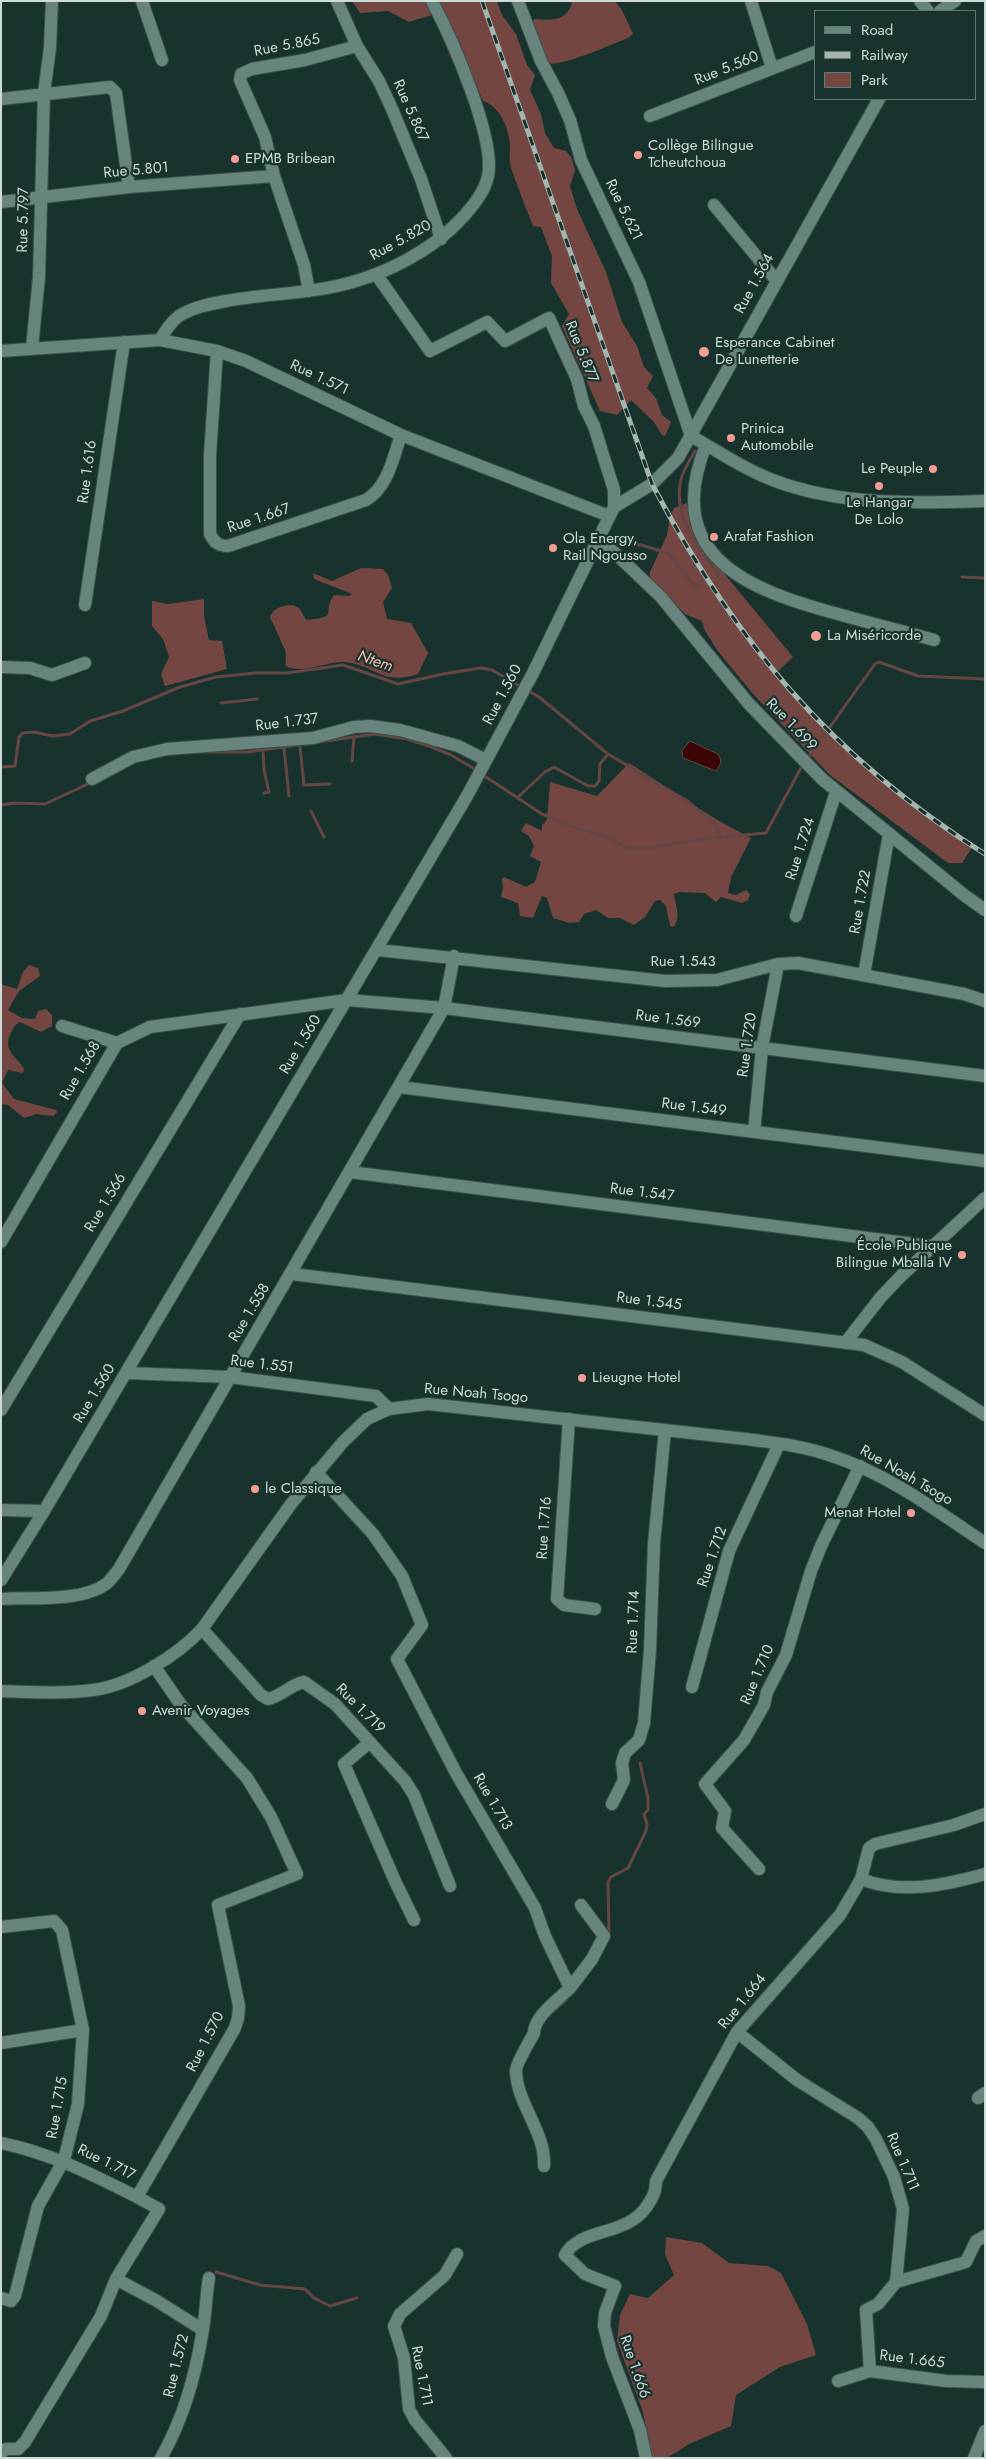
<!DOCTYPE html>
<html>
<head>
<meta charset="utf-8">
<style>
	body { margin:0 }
	#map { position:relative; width:986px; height:2459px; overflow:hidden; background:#18332d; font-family:Jost,sans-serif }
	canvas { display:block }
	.frame { position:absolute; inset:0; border:2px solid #ccdcd7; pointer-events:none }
	.legend { position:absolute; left:814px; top:10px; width:162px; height:90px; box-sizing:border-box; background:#18332d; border:1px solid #607771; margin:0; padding:6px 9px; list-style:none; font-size:15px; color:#ccdcd7 }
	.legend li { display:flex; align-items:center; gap:10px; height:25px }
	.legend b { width:25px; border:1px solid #607771 }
</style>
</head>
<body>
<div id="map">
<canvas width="986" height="2459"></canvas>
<div class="frame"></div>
<ul class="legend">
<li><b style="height:6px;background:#67857c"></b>Road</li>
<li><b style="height:6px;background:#a2b5af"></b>Railway</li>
<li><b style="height:14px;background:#744642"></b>Park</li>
</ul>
</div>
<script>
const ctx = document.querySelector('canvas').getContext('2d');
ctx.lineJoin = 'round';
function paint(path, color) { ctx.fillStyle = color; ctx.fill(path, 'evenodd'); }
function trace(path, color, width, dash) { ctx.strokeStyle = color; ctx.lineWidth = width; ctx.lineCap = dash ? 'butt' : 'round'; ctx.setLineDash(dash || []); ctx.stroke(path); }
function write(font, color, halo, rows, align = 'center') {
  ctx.font = font + ' Jost,sans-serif'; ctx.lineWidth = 4.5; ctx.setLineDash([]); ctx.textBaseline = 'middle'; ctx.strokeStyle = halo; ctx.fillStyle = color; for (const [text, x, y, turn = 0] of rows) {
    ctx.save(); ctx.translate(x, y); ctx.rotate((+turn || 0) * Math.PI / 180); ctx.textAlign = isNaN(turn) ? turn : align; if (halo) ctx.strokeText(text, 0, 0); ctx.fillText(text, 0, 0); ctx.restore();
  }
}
paint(new Path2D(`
	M352,1H428L432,15L409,22L388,11L360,13Z
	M437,1H497L502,15L516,34L527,65L535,75L530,90L541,114L545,133L554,148L566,151L571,157L575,170L570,186L577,209L606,272L622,322L637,346L644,367L653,376L647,388L656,398L662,415L671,422L665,436L662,435L654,422L631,400L617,415L600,411L562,326L569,314L551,283L552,256L541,227L533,226C525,207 518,187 511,168C509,160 510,152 510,145C509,127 499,106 483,101L459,42Z
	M569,1H615L622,10L633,34L628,38C612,44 562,67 548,63L533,22L534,19C551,20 565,22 572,4Z
	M687,503L694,526L708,554L793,657L775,674C831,740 899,800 973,846L962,863H948L830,775L754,695L717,650L704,629L702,621L685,614L650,578V572L667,535L670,517L674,508Z
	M361,568L383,569L388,575L392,588L383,602L387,619L411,623L428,653L418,674C381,686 376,665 344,662C327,661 302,675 286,666C285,662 287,655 285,650C280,640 276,628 270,618C272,608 284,605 293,605L300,609L306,620C341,617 321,612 334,595L350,596L352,594L314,579L313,573L332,581Z
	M204,599V616L209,640L222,641L227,669L165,686L161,674L169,657L163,639L152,626V601L168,604Z
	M629,763C669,788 708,817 751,838L731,877L728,893L736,895L746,890L750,894L748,900L742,903L721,897L716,902L705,893L679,892L674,894C675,905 682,918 673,927L670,926L666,906L660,900L655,901L645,917L634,925L620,918H608L596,910L584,914L579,922L570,923L553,918L547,898L542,896L533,918L520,916L518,903L501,897L503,887L502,879L504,877L526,887L535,882L541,862L530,856L534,846L529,836L521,831L526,823L542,831V825L547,820L550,782L597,796Z
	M29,965L38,968L40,976L19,991L8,1010L22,1018L35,1019L38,1011L46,1009L52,1015V1026L41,1032L20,1022C14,1025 13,1029 10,1035C3,1052 17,1056 24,1069L23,1073L8,1070L2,1083L14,1099L56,1110L57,1112L54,1116L36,1114L24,1118L8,1105L1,1104V984L17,989L23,972Z
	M666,2237L702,2243L729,2263L768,2266L781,2273L807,2324L816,2355L780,2367L736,2395L731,2426L689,2444L667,2458H652L643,2412L617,2341L620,2315L630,2294L648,2298L674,2275L665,2254Z`), '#744642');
const water = new Path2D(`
	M690,741L718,754L720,758L721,763L716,771L683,758L682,751Z`);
paint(water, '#3b0506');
trace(water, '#664645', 1);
trace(new Path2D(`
	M695,451C690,460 683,470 681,479C672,515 698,548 719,575L718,577
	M611,542L641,545L668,553L695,586H698
	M962,577L985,578
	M527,690L539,697L608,754L689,802L717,827L722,838
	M221,703L257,699
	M300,747L304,785L330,784
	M284,748L289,796
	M263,750L264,770L269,792L264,793
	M203,752H248L375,734L407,739L429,746L451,755L478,771
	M807,759L875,664L879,662L918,676L985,679
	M352,761L354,736
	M1,767L15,766L19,737L23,733L34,732L52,736L70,734L90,721L123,711L180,687L216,677L255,673H287L343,665L398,684L443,674L481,668L492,670L521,687
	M483,775L542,814L574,827L613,839L626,848H647L711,838L766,833L803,764
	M517,798L545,772L554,767L588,786H595L599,781L600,764L608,754
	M1,805L14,803L45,804L92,782
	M311,811L324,837
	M609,1935L608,1882L611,1877L628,1868L646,1831L647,1824L644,1814L648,1810V1798L640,1763
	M544,2019L566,2000
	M216,2272L260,2285L305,2289L314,2298L330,2306L357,2298`), '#664645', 3);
const street = new Path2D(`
	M142,1L162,60
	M337,1L357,46L379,81L392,109L421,179L441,239
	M518,1L541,61L558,93L570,120L581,160L639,282L691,436
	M751,1L772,68
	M920,1L928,11
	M1,99L110,87L116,93L129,187
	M650,116L815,52
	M1,202L129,187L274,176
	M714,205L776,280
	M376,274L430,351L487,322L505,341L549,318L577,379L584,406L594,426L614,490V507
	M309,291L304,265L274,176L265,137L240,80L241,74L252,69L305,60L357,46
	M160,340C165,331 171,322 179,316C193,307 210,304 226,301C269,293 314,294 356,281C390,271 426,252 452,228C465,216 485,194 488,176C496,138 451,37 432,1
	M32,348L39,277L44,93L50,48L52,1
	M217,351L210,455V534C214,542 218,546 228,546L366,500C388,487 393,458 401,435
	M706,445C661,557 749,590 838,614C870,623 902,631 934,640
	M598,537L661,597L749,704L822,779L964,895L985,910
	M85,605L124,342
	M1,667L30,668L52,675L85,663
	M92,779L133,757L167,749L313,738L354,727L370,726L400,730L458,746L486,760
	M796,916L836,792
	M378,950L665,981L717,980L778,964L798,963L964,994L985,1001
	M864,975L889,834
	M62,1026L117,1043
	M399,1087L985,1161
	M754,1132L762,1048L778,964
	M350,1172L930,1246
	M1,1242L117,1043L150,1027L347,1000L444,1008L985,1076
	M292,1274L864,1345L902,1362L985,1415
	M845,1343L881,1297L901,1276L985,1198
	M126,1373L230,1377L376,1396L389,1409
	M1,1410L240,1014
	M569,1419L557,1599L564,1605L595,1609
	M316,1472L373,1534L402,1576L422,1625L397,1659L456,1773L535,1908L545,1936L570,1988C559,1999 534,2016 534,2033C530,2041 516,2063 516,2071C517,2105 546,2132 544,2166
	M1,1510L44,1511
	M1,1599C31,1597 82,1602 106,1584C111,1580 115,1574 119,1569L444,1008L454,956
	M202,1629L261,1695L268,1699C282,1696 291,1684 304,1682L335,1704L405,1781L414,1795L450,1886
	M692,1687L729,1551L779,1444
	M370,1742L344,1764L395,1881L414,1920
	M612,1804L624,1780L622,1763L625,1753L639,1740L644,1723L650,1650L654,1543L665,1430
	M759,1869L722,1828L725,1811L705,1784L744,1740L764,1705L767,1692L786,1655L811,1571L821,1546L860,1466
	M861,1879C901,1895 945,1885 985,1874
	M1,1927L54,1921L62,1930L83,2030L78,2104L64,2160L38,2206L15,2296L11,2301L1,2298
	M570,1988L592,1959L604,1936L581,1905
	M737,2032L797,2080L858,2118L868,2127L876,2139L894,2177L903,2209L896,2282
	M1,2043L83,2030
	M978,2098L985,2093
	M1,2143C51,2153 93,2175 137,2197
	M116,2279L157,2301L203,2330
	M870,2371L866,2310L878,2304L896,2282L966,2262L976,2241L985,2236
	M838,2381L870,2371L946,2381L985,2382
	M1,2453L6,2449H18L25,2442L101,2316L116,2279L159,2209L137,2197L235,2028L238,2018L239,2006L218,1905L297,1874L271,1817L247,1778L181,1705L154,1666
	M161,2458C184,2418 196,2374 203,2329C206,2312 206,2295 209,2278
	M446,2458L415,2420L409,2409L404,2358L394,2326L400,2314L445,2275L457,2254
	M646,2458L640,2430L612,2357L604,2326L605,2313L615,2286L585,2274L565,2255C580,2227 627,2237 647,2206C653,2197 656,2192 656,2181L737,2032L840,1915L861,1879L869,1848L875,1844L954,1825L985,1814
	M974,2458L985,2431`);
const secondary = new Path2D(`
	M940,11L955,1
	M1,351L160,340L217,351L246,361L401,435L609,516
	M691,436C719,452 747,471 778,482C845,506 915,503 985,501
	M1,1580L44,1511L467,796L533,673L614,507L652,484L678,458L879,99
	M1,1691C32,1692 63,1694 93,1690C129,1686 178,1655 202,1629L291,1504L343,1442L367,1419L389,1409L428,1404L746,1439C775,1443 805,1446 832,1456C888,1474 937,1511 985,1543`);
trace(street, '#3a514b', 14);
trace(secondary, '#3a514b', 14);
trace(street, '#67857c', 12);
trace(secondary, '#67857c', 12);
const rail = new Path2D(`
	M482,1L652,484C736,643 831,757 985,854`);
trace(rail, '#a2b5af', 5);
trace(rail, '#18332d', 3, [9]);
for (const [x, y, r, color] of [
	[638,155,5,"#f59c94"],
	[235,159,5,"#f59c94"],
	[704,352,6,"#f59c94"],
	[731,438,5,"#f59c94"],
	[933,469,5,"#f59c94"],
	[879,486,5,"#f59c94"],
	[714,537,5,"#f59c94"],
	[553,548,5,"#f59c94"],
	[816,636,6,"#f59c94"],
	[962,1255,5,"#f59c94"],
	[582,1378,5,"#f59c94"],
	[255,1489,5,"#f59c94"],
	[911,1513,5,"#f59c94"],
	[142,1711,5,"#f59c94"]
]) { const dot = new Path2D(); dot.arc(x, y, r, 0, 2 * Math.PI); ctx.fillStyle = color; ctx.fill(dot); trace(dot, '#18332d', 2); }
write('15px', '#ccdcd7', '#18332d', [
	["Rue 5.865",287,46,-11],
	["Rue 5.560",727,69,-22],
	["Rue 5.867",410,111,66],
	["Rue 5.801",136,171,-5],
	["Rue 5.621",623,210,64],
	["Rue 5.797",24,220,-89],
	["Rue 5.820",401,241,-29],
	["Rue 1.564",755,284,-61],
	["Rue 5.877",581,352,68],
	["Rue 1.571",319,378,25],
	["Rue 1.616",88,472,-82],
	["Rue 1.667",259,519,-18],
	["Rue 1.560",503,695,-62],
	["Rue 1.737",287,723,-7],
	["Rue 1.699",791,725,46],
	["Rue 1.724",801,849,-72],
	["Rue 1.722",861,902,-80],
	["Rue 1.543",683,962],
	["Rue 1.569",668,1020,7],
	["Rue 1.560",301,1045,-59],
	["Rue 1.720",748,1045,-82],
	["Rue 1.568",81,1071,-60],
	["Rue 1.549",694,1108,7],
	["Rue 1.547",642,1193,7],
	["Rue 1.566",106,1203,-59],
	["Rue 1.545",649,1302,7],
	["Rue 1.558",250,1313,-59],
	["Rue 1.551",262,1365,7],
	["Rue 1.560",95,1394,-59],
	["Rue Noah Tsogo",476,1394,5],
	["Rue Noah Tsogo",906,1476,30],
	["Rue 1.716",545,1528,-86],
	["Rue 1.712",713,1557,-71],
	["Rue 1.714",634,1622,-88],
	["Rue 1.710",758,1675,-67],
	["Rue 1.719",360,1709,45],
	["Rue 1.713",492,1802,60],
	["Rue 1.664",743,2002,-51],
	["Rue 1.570",206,2042,-63],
	["Rue 1.715",58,2108,-80],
	["Rue 1.711",902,2162,67],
	["Rue 1.717",106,2163,26],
	["Rue 1.665",912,2360,7],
	["Rue 1.572",177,2366,-76],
	["Rue 1.666",634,2367,71],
	["Rue 1.711",421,2376,79]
]);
write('15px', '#ccdcd7', '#18332d', [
	["Collège Bilingue",648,146],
	["Tcheutchoua",648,163],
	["EPMB Bribean",245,159],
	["Esperance Cabinet",715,343],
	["De Lunetterie",715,360],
	["Prinica",741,429],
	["Automobile",741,446],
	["Le Peuple",923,469,"right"],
	["Le Hangar",879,503,"center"],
	["De Lolo",879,520,"center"],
	["Arafat Fashion",724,537],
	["Ola Energy,",563,539],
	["Rail Ngousso",563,556],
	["La Miséricorde",827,636],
	["École Publique",952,1246,"right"],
	["Bilingue Mballa IV",952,1263,"right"],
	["Lieugne Hotel",592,1378],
	["le Classique",265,1489],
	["Menat Hotel",901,1513,"right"],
	["Avenir Voyages",152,1711]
], 'left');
write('italic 16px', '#fcb8b1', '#18332d', [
	["Ntem",375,662,19]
]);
</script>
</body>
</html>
